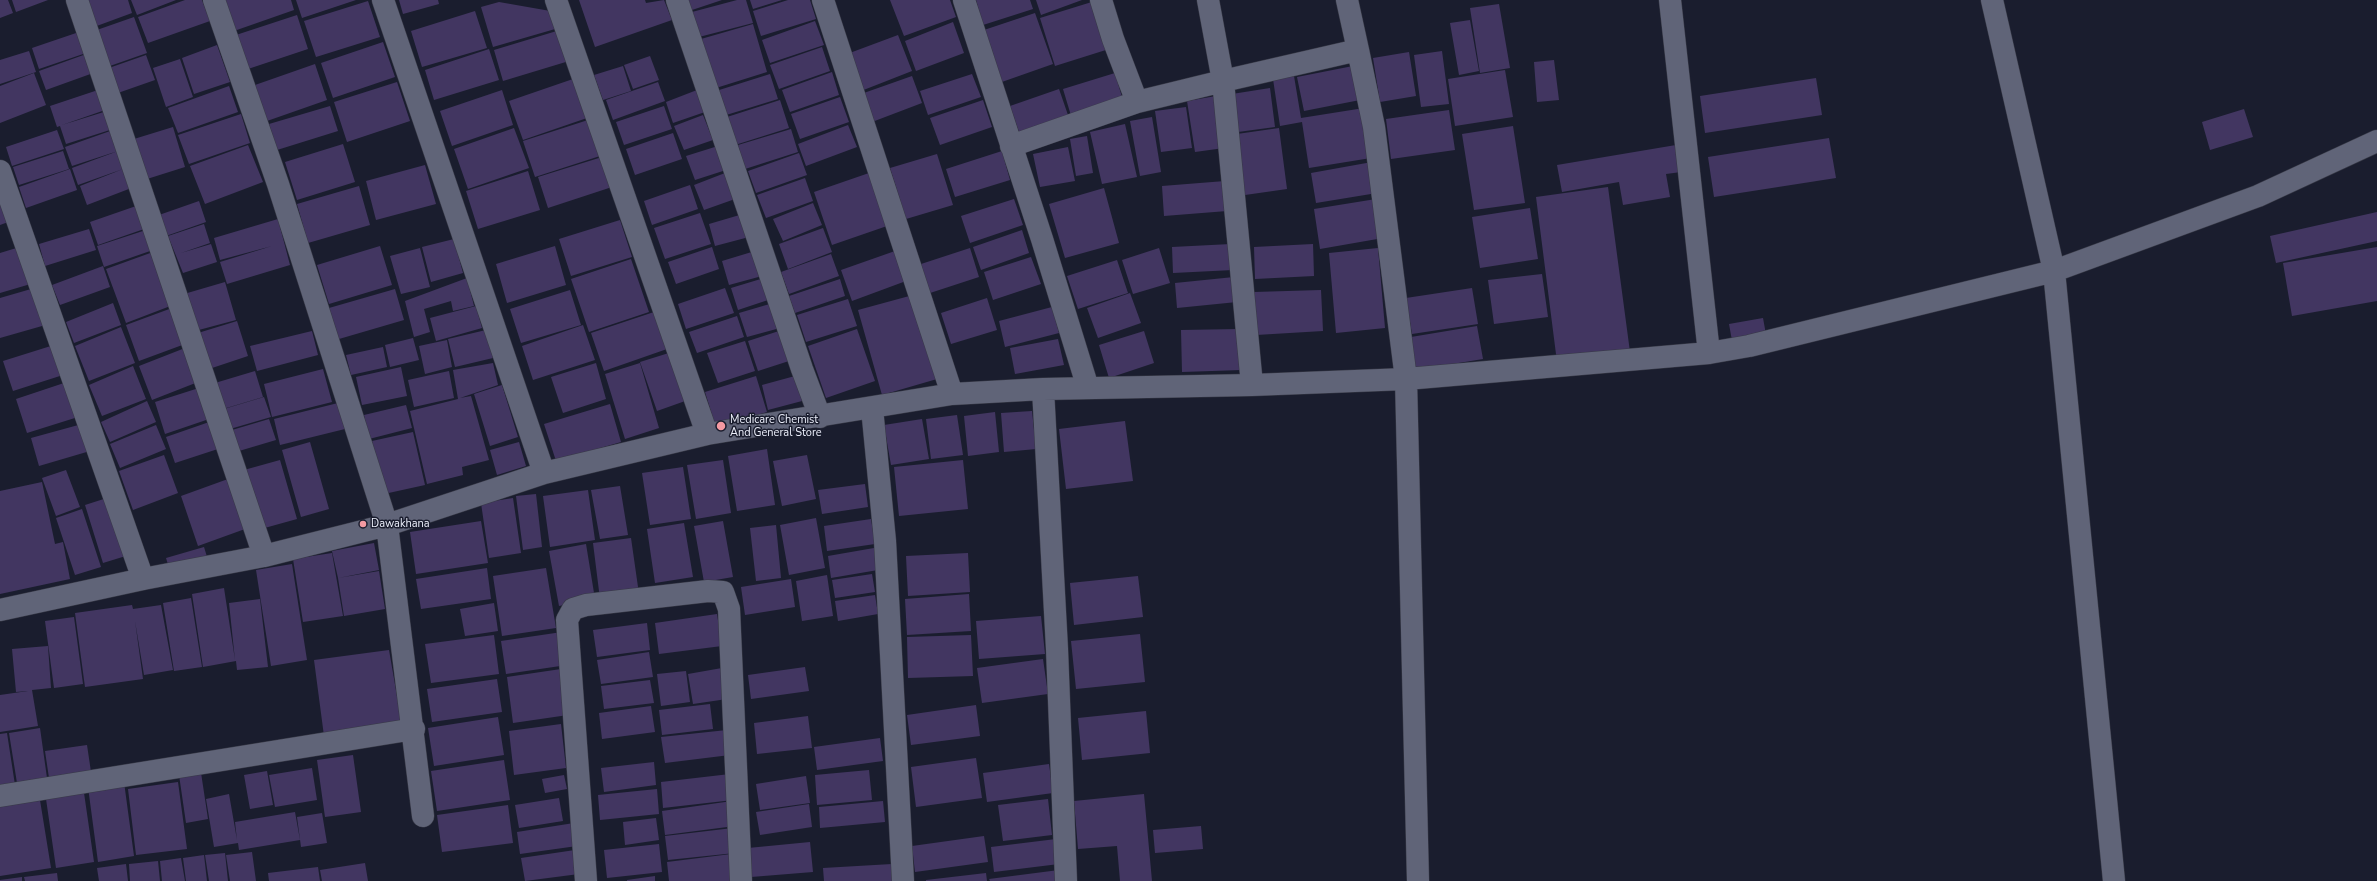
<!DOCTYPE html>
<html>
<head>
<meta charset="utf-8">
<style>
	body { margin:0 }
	canvas { display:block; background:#1a1d2e }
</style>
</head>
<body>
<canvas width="2377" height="881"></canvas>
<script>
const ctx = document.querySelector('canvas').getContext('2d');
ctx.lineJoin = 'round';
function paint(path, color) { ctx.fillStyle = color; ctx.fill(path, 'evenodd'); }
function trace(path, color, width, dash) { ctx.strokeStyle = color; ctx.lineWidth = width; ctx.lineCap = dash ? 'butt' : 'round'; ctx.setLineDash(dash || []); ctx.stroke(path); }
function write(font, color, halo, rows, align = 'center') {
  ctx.font = font + ' "Nunito Sans",sans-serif'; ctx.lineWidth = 3; ctx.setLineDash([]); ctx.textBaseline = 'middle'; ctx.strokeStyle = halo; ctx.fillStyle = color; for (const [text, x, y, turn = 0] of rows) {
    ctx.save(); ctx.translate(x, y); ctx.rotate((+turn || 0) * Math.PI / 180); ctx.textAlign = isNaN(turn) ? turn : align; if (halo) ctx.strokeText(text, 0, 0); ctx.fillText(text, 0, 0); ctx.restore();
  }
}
paint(new Path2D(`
	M0,0H8L13,13L0,18Z
	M12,0H48L16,12Z
	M85,0H128L132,13L94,27Z
	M131,0H176L137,15Z
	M185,0H202L210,21L148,43L138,17Z
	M222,0H291L294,10L234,31Z
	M296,0H356L302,18Z
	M399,0H438L439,4L403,14Z
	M579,0H645L646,3L664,0L672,20L595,47Z
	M685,0H722L689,11Z
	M737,0H746L753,23L699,37L692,12Z
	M750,0H782L753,9Z
	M788,0H810L816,19L761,36L753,11Z
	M890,0H950L956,17L904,36Z
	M976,0H1030L1033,9L983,25Z
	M1036,0H1082L1041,15Z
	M368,1L380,37L316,57L304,21Z
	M1095,1L1109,49L1055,66L1040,18Z
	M499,2L556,12L562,27L493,47L481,7Z
	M1499,4L1510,68L1480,73L1470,8Z
	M475,11L487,48L422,67L411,31Z
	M1035,13L1053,64L999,83L981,31Z
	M297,15L308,49L248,69L236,35Z
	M134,17L147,53L107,67L94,31Z
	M1470,20L1479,71L1459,75L1450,23Z
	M815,21L824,45L770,63L762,40Z
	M953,22L964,53L916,71L905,41Z
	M753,24L767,72L716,88L701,39Z
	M560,30L569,61L503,81L494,50Z
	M82,31L89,52L39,69L32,48Z
	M898,35L912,71L861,91L847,54Z
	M383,42L395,77L333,98L321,63Z
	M217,45L230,82L194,94L182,58Z
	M822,47L830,71L779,89L770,65Z
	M489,49L499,80L434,100L425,70Z
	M29,51L36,72L0,84V60Z
	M1442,51L1449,104L1421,107L1414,55Z
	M1409,52L1416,96L1380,102L1373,58Z
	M89,53L96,72L46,90L39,71Z
	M146,55L155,80L115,94L106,69Z
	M650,56L659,80L633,89L624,65Z
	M180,59L193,97L166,107L153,68Z
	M1554,60L1559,100L1537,102L1534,62Z
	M315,64L327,100L267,121L255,85Z
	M623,66L631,91L603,100L594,75Z
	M1353,66L1360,100L1304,111L1297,77Z
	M1505,70L1513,117L1455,126L1448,79Z
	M832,72L839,95L790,112L782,90Z
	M34,73L46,105L0,123V86Z
	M1115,73L1124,104L1072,119L1063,89Z
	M770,74L778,99L723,116L716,91Z
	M972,74L981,97L928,115L920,91Z
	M912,76L922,103L872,122L861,94Z
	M1294,76L1301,118L1364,108L1371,158L1309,168L1302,122L1280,126L1273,79Z
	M1816,78L1822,115L1705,133L1700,96Z
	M573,79L587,118L523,140L509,101Z
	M397,82L410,121L347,142L334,102Z
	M658,82L665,101L613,120L606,100Z
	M229,86L238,112L178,133L168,108Z
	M1270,88L1275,127L1238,132L1232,94Z
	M101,89L108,109L62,125L107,111L113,129L66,144L60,126L57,127L50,106Z
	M1059,89L1068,115L1019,132L1010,106Z
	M502,90L513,125L452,146L440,111Z
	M697,90L705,112L673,123L666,102Z
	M1216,96L1224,148L1195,152L1187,101Z
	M840,97L849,122L800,139L791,114Z
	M780,100L789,128L735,145L727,117Z
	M983,100L992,127L940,145L930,118Z
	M330,106L338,131L277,150L269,124Z
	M664,106L672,129L624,145L616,122Z
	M1186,107L1192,148L1161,152L1155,111Z
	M2244,109L2253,137L2210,150L2202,122Z
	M1449,110L1455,150L1391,159L1386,119Z
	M241,114L250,143L189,164L178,135Z
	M703,115L713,140L684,150L674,126Z
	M1152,117L1161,172L1140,176L1130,121Z
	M588,120L600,156L535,177L523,141Z
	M1125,124L1137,177L1102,184L1090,132Z
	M848,125L857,147L806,166L798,144Z
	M1513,126L1525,203L1474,210L1462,134Z
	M173,127L185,167L147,179L134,139Z
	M514,128L529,168L468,189L454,149Z
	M1279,128L1287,189L1245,195L1237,134Z
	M791,129L798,152L745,169L738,145Z
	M57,130L64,149L12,166L6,147Z
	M113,130L134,187L87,205L80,186L123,169L78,185L72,168L118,151L72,166L65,147Z
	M673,133L682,159L635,175L626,149Z
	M1087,136L1093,173L1076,176L1070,139Z
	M1829,138L1836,178L1714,197L1708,157Z
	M343,144L355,182L297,200L285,162Z
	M248,145L263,182L205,204L190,166Z
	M1676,145L1681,172L1666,174L1670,197L1623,205L1619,182L1562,192L1557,165Z
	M718,146L726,170L695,180L686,156Z
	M1068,147L1075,181L1040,187L1033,154Z
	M63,151L69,169L19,185L13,167Z
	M1002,151L1010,180L955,197L946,169Z
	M799,153L807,175L756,193L748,171Z
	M937,154L953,205L906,219L890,168Z
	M602,157L612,187L548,208L538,177Z
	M1372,162L1377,193L1316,203L1311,173Z
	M425,165L436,204L376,220L366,181Z
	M70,169L77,190L26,208L19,187Z
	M528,171L540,210L478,229L466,191Z
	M725,173L735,199L704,210L694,185Z
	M869,173L887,226L832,245L814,192Z
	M805,178L813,201L766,218L757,195Z
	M1225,181L1227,211L1164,216L1162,186Z
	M690,185L698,209L652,225L644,201Z
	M359,186L370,225L308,243L297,204Z
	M1608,187L1630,352L1557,362L1536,197Z
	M0,188L11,221L0,225Z
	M1104,188L1119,243L1065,258L1049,204Z
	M1014,199L1023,225L970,243L961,216Z
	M1376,199L1383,238L1320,249L1314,209Z
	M199,201L206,222L166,236L159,215Z
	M813,203L822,225L783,241L773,219Z
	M139,205L147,228L98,245L90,222Z
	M1530,208L1538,259L1480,268L1472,217Z
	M2377,212V241L2276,263L2270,236Z
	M700,213L711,244L665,259L654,228Z
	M743,214L749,237L715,246L709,224Z
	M278,219L290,265L227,284L220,262L272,246L220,260L214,238Z
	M620,220L632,257L571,276L559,239Z
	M204,224L210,243L181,253L211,244L217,262L183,273L168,236Z
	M823,228L832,252L788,269L779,244Z
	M89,229L96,250L45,266L39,244Z
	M146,230L153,250L104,267L97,246Z
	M1022,230L1029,253L981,270L973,247Z
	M454,239L463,273L431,282L422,247Z
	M1231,244L1233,270L1173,273L1172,247Z
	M1313,244L1314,276L1255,279L1254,247Z
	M23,246L34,283L0,293V253Z
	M380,246L392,285L329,304L317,265Z
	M555,246L566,285L507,303L496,264Z
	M712,247L719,269L676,284L668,262Z
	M2377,247V301L2292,316L2283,263Z
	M420,248L430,287L401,294L390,256Z
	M970,248L979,277L930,293L921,264Z
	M1159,248L1170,283L1133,294L1122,260Z
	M1378,248L1385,328L1336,333L1329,253Z
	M755,251L762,276L729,285L722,261Z
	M895,251L906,281L852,301L841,270Z
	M153,252L173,305L126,323L106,269Z
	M831,254L839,276L789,294L781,272Z
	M1031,257L1041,284L993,300L984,272Z
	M631,259L649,312L589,332L571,279Z
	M1117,260L1128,293L1078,309L1067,276Z
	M103,266L110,287L60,305L52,285Z
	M1542,274L1548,317L1494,324L1488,280Z
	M1234,277L1237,302L1177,308L1175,283Z
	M467,278L474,306L453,311L451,301L424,309L430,332L414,337L405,301Z
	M764,278L771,299L738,310L731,288Z
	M840,279L845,296L795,313L789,296Z
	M225,282L236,320L195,331L184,294Z
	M38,287L49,324L0,338V298Z
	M725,288L734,313L686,329L678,304Z
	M1472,288L1478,324L1412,334L1406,298Z
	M395,289L404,320L339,339L329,308Z
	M570,290L581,325L521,343L510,309Z
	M1321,290L1323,331L1256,335L1254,292Z
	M1130,293L1141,323L1098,338L1087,308Z
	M913,295L937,379L882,395L858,310Z
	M987,298L997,330L951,344L941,313Z
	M848,299L857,326L806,342L797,315Z
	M113,303L121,325L74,343L66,322Z
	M773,303L780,328L747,337L739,313Z
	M476,306L482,328L436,341L430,318Z
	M1052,307L1059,333L1005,347L999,321Z
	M172,308L185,344L139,361L126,325Z
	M654,312L667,349L604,371L591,333Z
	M737,316L744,337L697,353L689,332Z
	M1763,318L1767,340L1733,346L1729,324Z
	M237,321L248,356L209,369L198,333Z
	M583,325L595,360L533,380L522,346Z
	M1477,326L1483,359L1416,370L1411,337Z
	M121,327L135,363L89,381L75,346Z
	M857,329L875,381L826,398L808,346Z
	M1240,329L1241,370L1182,372L1181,330Z
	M486,330L493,358L455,367L448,339Z
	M312,331L318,355L257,371L250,346Z
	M779,331L789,361L758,371L748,341Z
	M1144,331L1154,363L1109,378L1099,345Z
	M413,338L419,360L390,367L385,345Z
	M1058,339L1064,365L1015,374L1010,348Z
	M447,340L452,367L425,374L419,346Z
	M745,341L755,371L718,383L707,353Z
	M54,345L63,375L13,391L3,361Z
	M383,347L387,367L351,375L346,355Z
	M185,348L198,382L152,400L139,366Z
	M672,352L688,400L657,411L640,362Z
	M493,363L498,385L460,398L471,396L489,460L462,467L463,475L427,484L410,411L458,399L453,370Z
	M596,363L606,399L563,413L551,377Z
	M640,363L659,428L625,439L605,374Z
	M133,366L146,399L102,416L89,385Z
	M401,367L407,396L362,405L356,377Z
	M323,369L332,402L272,417L264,384Z
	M255,371L263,397L223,409L215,383Z
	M449,371L454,398L414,407L408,380Z
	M756,376L767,412L716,428L705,392Z
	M795,376L802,401L768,410L762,385Z
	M67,382L78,417L27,433L16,399Z
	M502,385L518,437L490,446L474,394Z
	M202,387L212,418L165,434L155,402Z
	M264,397L271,417L230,429L224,409Z
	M147,401L156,422L110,442L101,422Z
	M338,403L345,429L280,445L274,419Z
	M610,404L621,442L556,461L544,424Z
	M406,405L412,428L369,439L364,415Z
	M1032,411L1036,449L1004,452L1001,413Z
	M995,412L999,452L968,456L964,416Z
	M957,415L963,455L931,459L926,419Z
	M269,419L276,440L239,451L232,430Z
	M922,419L929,459L891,465L884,425Z
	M215,420L224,447L175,463L166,437Z
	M1125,421L1133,481L1066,489L1059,429Z
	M82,424L90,451L39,466L31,438Z
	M156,425L166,449L120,468L110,444Z
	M413,432L425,485L384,494L372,441Z
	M310,442L329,509L301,517L282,450Z
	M519,442L526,466L497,475L490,450Z
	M767,449L775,505L737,511L728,456Z
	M164,455L178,493L133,510L119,471Z
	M807,455L816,499L782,506L773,461Z
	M280,460L297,519L261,529L244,470Z
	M723,460L731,513L696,519L687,465Z
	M963,460L968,509L899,516L894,467Z
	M683,467L691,519L650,525L642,473Z
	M66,470L80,507L56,516L42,478Z
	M228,479L245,529L198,546L181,496Z
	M42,482L55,544L63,542L70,579L0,594V491Z
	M865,484L868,507L822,514L818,490Z
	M620,486L628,535L600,539L591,490Z
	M588,490L595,540L550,547L543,496Z
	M536,494L542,547L523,550L516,496Z
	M110,497L129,555L103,563L85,505Z
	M513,498L521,553L489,558L481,503Z
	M82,509L101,567L75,575L56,518Z
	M816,518L825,568L789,575L780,525Z
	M871,519L875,544L827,551L824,526Z
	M481,521L488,563L416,574L410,532Z
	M723,521L733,577L704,582L694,526Z
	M684,523L693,577L655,583L647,529Z
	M776,525L781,578L756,581L750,528Z
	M631,538L639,594L600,599L593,543Z
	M374,543L379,570L338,578L332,551Z
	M586,544L595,599L559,606L549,551Z
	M204,547L208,560L170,571L166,558Z
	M874,548L878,570L831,578L828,556Z
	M332,553L343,616L303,622L293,559Z
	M968,553L970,592L908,596L906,556Z
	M292,564L307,660L271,666L256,570Z
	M487,568L491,599L421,609L416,579Z
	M546,568L556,628L502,636L493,576Z
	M379,571L385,609L344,616L338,578Z
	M872,574L875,592L835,598L832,580Z
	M827,575L833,616L802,621L796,581Z
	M1138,576L1143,617L1074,625L1070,583Z
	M791,579L795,607L745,615L741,587Z
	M224,588L235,660L229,603L260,599L268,667L237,670L236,661L203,667L192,594Z
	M969,594L971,631L907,635L905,599Z
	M875,595L878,614L838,621L835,601Z
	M191,598L202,667L174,671L163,603Z
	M494,603L498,631L465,636L460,609Z
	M132,605L133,609L161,605L173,670L144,675L135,621L143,679L85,687L75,613Z
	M717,614L722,646L659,654L655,623Z
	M1041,616L1045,654L979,659L976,621Z
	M74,617L83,684L54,688L45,621Z
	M647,623L650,650L597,657L593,630Z
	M562,632L567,665L506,674L501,641Z
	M1140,634L1145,682L1076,689L1071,641Z
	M494,635L499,674L431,683L425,644Z
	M971,635L973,676L908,678L907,637Z
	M48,646L51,688L32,690L38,726L0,732V695L28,691L16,692L12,649Z
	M389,650L402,725L324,736L314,660Z
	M649,652L653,677L601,684L597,660Z
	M1043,659L1048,694L982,703L977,668Z
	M805,667L809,691L751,699L748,675Z
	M722,668L727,699L693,704L688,674Z
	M561,669L568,715L513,723L507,677Z
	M686,671L690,702L661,706L657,674Z
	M497,679L502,712L432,722L427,689Z
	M650,680L654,703L604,709L601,686Z
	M710,704L713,729L662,735L659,710Z
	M976,705L980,736L911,745L907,715Z
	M651,706L655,732L602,739L599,713Z
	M1146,711L1150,753L1082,760L1078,718Z
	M808,716L812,748L757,754L754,723Z
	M498,717L504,755L434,766L428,728Z
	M561,724L566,768L514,775L509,731Z
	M40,728L47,778L17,783L9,733Z
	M727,730L730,755L665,763L661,737Z
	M7,733L15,785L0,787V734Z
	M880,738L883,761L817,770L814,747Z
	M87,745L91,772L49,778L45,751Z
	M353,755L361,812L325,817L317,760Z
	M976,758L982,798L916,807L911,767Z
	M504,760L510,800L437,811L431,771Z
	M654,762L656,785L604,792L601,768Z
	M1049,764L1053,793L987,802L983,773Z
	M200,766L208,819L186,823L178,768Z
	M312,768L317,800L275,807L269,775Z
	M869,770L872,800L817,805L815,775Z
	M267,771L273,805L250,809L244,775Z
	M730,774L733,800L663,808L661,782Z
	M564,775L567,789L545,793L542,779Z
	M806,776L810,803L760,810L756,784Z
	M124,782L134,856L98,862L88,787Z
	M178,782L187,849L136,855L128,789Z
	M83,786L94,862L56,868L45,792Z
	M657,789L659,814L600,820L598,795Z
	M39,794L51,868L0,876V800Z
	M229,794L237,840L235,822L295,812L300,840L239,850L238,843L214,847L206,799Z
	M1144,794L1152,881H1120L1117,846L1078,849L1074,801Z
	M559,798L563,821L519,828L515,805Z
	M1048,799L1052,835L1003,841L998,805Z
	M732,801L735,826L665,835L662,811Z
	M883,801L885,822L820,828L819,807Z
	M809,804L812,827L760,835L756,812Z
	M508,805L513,843L442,852L437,815Z
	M322,813L327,843L301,847L297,817Z
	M656,818L659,840L625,845L623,822Z
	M574,823L577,846L520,854L517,832Z
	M1201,826L1203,849L1155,853L1153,830Z
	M733,828L735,853L668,860L665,836Z
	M984,836L988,862L915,872L912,846Z
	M1056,839L1059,864L994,872L991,847Z
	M810,842L813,872L751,877L748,848Z
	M659,844L662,872L607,878L604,850Z
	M575,850L579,874L525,881L521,858Z
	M252,852L256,881H230L226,855Z
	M225,853L228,881H209L205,855Z
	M731,854L735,881H669L667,862Z
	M204,855L207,881H186L183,858Z
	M181,858L185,881H162L160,861Z
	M158,861L160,881H130L129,864Z
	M365,863L368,881H322L320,870Z
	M126,864L128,881H99L97,868Z
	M892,864L893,881H824L823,868Z
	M318,867L320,881H269L268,873Z
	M1059,870L1060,881H990L989,879Z
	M57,873L58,881H25L24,877Z
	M986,873L987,881H926V880Z
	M655,876V881H627V880Z
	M22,877V881H0V880Z`), '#423661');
const street = new Path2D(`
	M77,0L264,556
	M214,0L278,184L387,525L423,816
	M383,0L544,473
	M556,0L707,434
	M677,0L802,369L820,417
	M823,0L952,394
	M964,0L1042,239L1088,388
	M1101,0L1113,39L1137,102
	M1208,0L1223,81L1358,50L1374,127L1406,379L1418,881
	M1347,0L1358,50
	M1670,0L1709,353
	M1992,0L2054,271L2114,881
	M1011,146L1137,102L1223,81L1252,385
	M0,171L143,579
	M1043,389L1057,649L1066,881
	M872,408L885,541L903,881
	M0,610L143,579L264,556L387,525L544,473L707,434L952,394L1043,389L1252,385L1406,379L1709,353L1749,346L2054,271L2258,196L2377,141
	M0,796L414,729
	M586,881L567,620L573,609L586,605L708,591L723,592L729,609L741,881`);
trace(street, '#383a47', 23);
trace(street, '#606478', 22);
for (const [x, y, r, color] of [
	[721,426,5,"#f49aa2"],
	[363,524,4,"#f49aa2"]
]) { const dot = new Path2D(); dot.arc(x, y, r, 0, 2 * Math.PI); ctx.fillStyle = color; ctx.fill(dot); trace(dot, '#1a1d2e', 1.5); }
write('11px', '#ebeefa', '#1a1d2e', [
	["Medicare Chemist",730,420],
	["And General Store",730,433],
	["Dawakhana",371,524]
], 'left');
</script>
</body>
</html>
